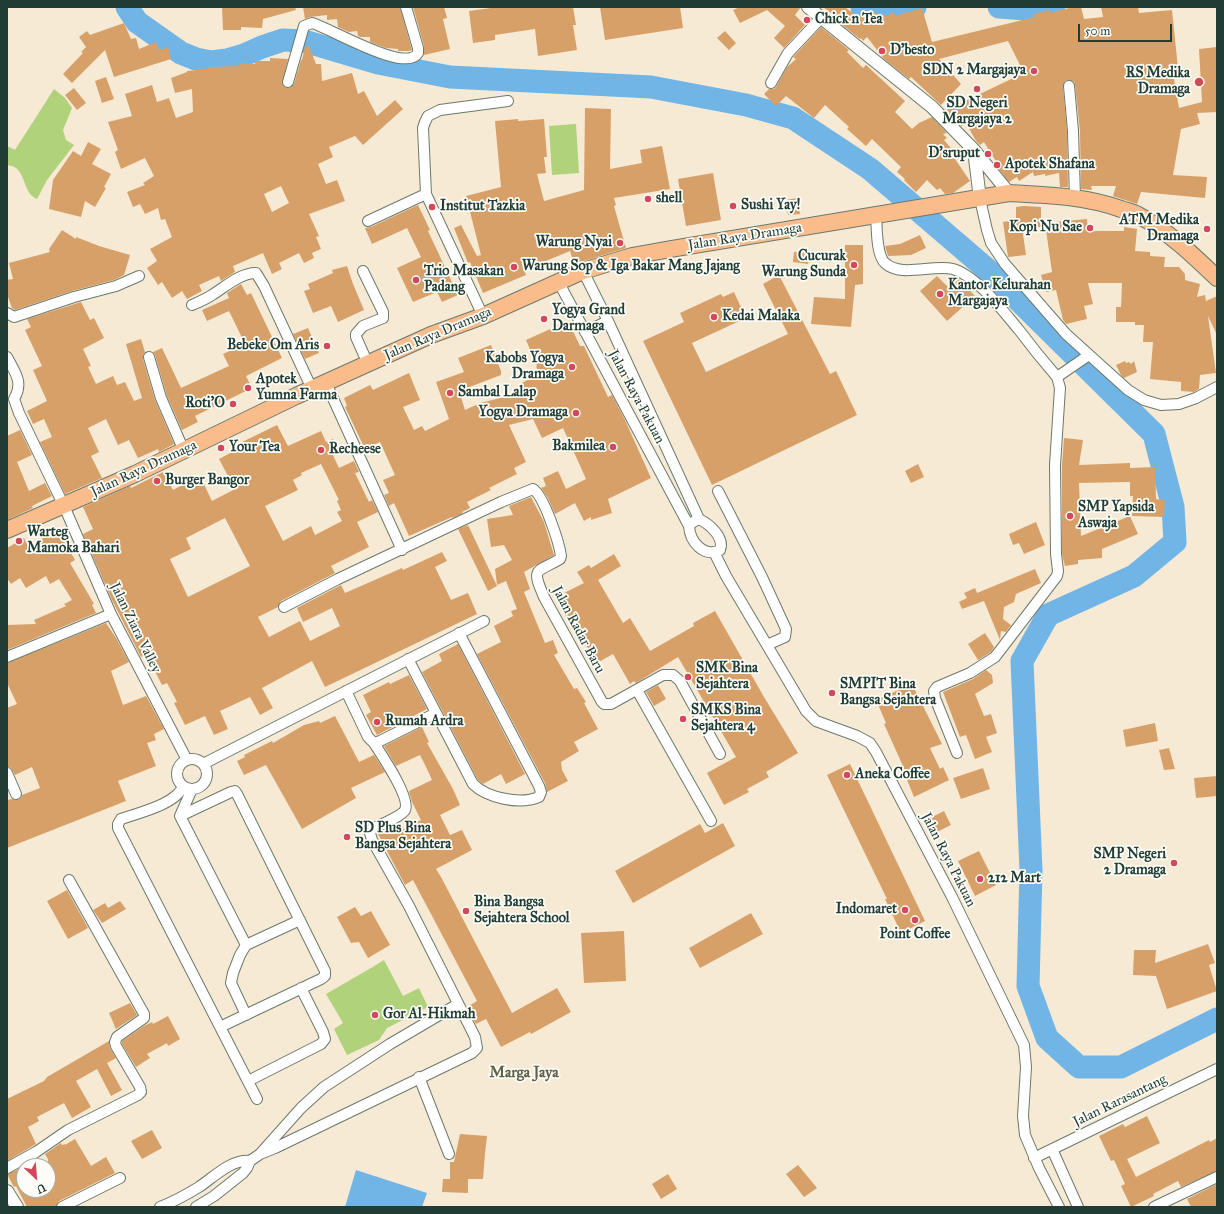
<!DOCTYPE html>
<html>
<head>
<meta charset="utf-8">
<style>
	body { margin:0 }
	#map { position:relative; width:1224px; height:1214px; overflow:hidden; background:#f6ead5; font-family:"IM FELL Great Primer",serif }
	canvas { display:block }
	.frame { position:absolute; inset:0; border:8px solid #1f3d34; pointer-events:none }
	.north { position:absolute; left:16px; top:1158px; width:40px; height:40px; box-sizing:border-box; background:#fdfcf7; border:1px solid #a4b0a9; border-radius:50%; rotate:154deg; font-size:11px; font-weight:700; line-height:16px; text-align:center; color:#1f3d34 }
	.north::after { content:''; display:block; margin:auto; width:14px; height:18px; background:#d1495b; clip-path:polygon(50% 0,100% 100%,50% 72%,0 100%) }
	.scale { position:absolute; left:1078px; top:24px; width:94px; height:18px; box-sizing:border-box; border:2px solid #1f3d34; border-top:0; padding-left:5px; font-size:12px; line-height:14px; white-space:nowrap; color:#1f3d34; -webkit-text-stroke:3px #fdfcf7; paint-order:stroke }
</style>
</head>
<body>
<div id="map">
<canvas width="1224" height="1214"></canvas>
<div class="frame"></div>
<div class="north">U</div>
<div class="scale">50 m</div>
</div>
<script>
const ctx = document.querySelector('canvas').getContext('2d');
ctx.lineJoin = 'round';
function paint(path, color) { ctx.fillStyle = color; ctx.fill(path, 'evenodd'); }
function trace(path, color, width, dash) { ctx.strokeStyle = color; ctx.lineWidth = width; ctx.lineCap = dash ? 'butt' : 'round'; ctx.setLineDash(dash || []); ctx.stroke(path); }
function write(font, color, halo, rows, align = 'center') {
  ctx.font = font + ' "IM FELL Great Primer",serif'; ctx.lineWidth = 3.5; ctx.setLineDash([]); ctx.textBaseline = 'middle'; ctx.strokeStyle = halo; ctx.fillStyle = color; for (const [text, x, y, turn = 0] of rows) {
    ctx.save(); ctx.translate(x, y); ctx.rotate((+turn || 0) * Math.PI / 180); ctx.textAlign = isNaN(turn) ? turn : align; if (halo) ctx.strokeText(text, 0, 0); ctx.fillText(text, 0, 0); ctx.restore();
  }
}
paint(new Path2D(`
	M54,89L65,98L72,108L63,130L66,140L74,145L47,180L37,199C36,199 32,196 31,195C23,186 24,166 7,165V146L15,150Z
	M576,124L579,173L552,175L549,126Z
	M384,960L403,996L419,988L428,1007L387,1028L379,1040L347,1055L334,1029L343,1023L326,994L371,968Z`), '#afd27b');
paint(new Path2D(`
	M356,1170L427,1193L422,1207H345Z`), '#70b5e6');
trace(new Path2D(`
	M127,7L137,22L181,53L196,59L211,62L227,60L244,55L262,47L283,40L304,41L378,63L450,77L651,87L746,105L793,118L870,169L989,271L1154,434L1173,507L1175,542L1134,576L1048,615L1022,661L1031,870L1028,986L1047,1038L1079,1067H1121L1217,1019
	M862,7C880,10 897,13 915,7
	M999,7L1026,9L1054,7`), '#70b5e6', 23);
paint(new Path2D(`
	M222,7H295L296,10L263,19L262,28L241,27V30H223Z
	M303,7H400L412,50L409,51H398V49L386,48L370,42V37H360L358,36L357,31L349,32L338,27L337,19L327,20V15L310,17L305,19Z
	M413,7H444L447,18L443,19L450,49L424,55V46Z
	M498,7H573L576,25H573L577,50L538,56L535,29L495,35V40L473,43L469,11Z
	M600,7H680L683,28L605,40Z
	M740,7H801L795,15L805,25L784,48L774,38L785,26L767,10L740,23L733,10Z
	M823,7H845L858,17L863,10L888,16L892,12L897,16L906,12V13L922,8L932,42L1035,17L1034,14L1050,10V13L1073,7H1081L1084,19L1103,17L1101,7H1138L1139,13L1172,10L1179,78L1174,79L1179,108L1202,102L1199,49L1217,47V112L1197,113L1200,124L1181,129L1173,175L1207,177L1205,198L1141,192L1137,204L1113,196L1116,186H1091L1092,190L1081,189L1080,131L1075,85L1074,82L1069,80L1065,81L1063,87L1067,131L1068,187H1060L1059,173L1045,176V174L1034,176L1033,172L1019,181L1017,177L1009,182L995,164L997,163L984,142L980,145L976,141L966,123L961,126L946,110L1024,73L1008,41L939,59L961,84L941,105L911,77L909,79L884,59L867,37L863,41L861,38L860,39L832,17L833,15Z
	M124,23L131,39L136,38L139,49L156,42L159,50L168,47L171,59L114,77L105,50L72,83L63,74L83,53L81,52L86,47L79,37L87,31L90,35Z
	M821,27L849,50L847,52L863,68L866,65L905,101L895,112L912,129L919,123L932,117L947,133L943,134L947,138L944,140L956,154L953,156L970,181L953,193L945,194L940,188L937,190L927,180L916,192L904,180L905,179L897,172L901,167L872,139L866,146L847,129L849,127L825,105L814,118L786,96L776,106L764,94L769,89H774L776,87L787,67L796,59L793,57Z
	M725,31L736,43L729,50L717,38Z
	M309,46L316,64H321L322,81L352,73L358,94L364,91L377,116L395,100L403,109L363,145L355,136L329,147L333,157L318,164L326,184L337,180L345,201L309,214L319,236L316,237L321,249L312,253L314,258L304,263L299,253L279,263L282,269L272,274L263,253L233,266L235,272L221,281L219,276L199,285L202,291L187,299L182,291L172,298L162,282L158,285L147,268L157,261L150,249L172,237L165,219L161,220L158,208L145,214L140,204L133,207L127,192L145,185L143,183L154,176L145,158L121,169L115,152L118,150L108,122L132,116L125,94L152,85L157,102L169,98L176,118L193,112L192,89L175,93L171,78L187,72V71L208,69V67L239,66V63L255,64V61H270V58L288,59L282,83L284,87L290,88L294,84L301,60H302L305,47ZM281,186L289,203L272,212L264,194Z
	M106,77L114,99L102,103L95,81Z
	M74,88L86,103L77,110L65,95Z
	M585,108L611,109L610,169L642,163L640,150L662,146L670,189L614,198L616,205L614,206L626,248L574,264L570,251L524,270L526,275L483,293L470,262L468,263L454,228L461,225L477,256L481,255L466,196L501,187L495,121L518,119V121L544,119L547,157H544L546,173L537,174L544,201L584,190Z
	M88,142L101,149L92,164L111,174L104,187L106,188L95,207L85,201L81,217L49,209L53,180L73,151L81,156Z
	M713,173L721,220L686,226L678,179Z
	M797,198L800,214L788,215L786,200Z
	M418,205L430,230L428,231L458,295L442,302L437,292L413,302L397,268L421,257L407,228L372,244L365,228L371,227Z
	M1024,206L1041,207V227H1022L1026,255L1008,257L1003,222L1016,220V207Z
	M1087,219L1088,232L1097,231H1124V227L1137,229L1135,251L1150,252V256L1165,257L1164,267H1179L1185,274V280L1200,284L1197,297L1205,295L1206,301L1217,296V335L1208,316L1216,373L1200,375L1199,389L1194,392L1181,391V382L1150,379L1153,342H1143L1144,325H1135V322H1116V307H1121L1122,283H1088L1093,304L1084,306L1087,319L1066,324L1063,320L1056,290L1046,292L1041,275L1052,272L1045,223Z
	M62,230L76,239V237L99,246L130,255L124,275L114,280L72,291L15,310L12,308L7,294V280L13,279L9,263L50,252L49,249Z
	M920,235L926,248L911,255L888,256L885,246L900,244Z
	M845,245H863V284L855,285L851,327L811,324L814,297L845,299Z
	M794,252L810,253L808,264L793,262Z
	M347,266L353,284L364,310L338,322L331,306L313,313L304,291L310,289L308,284L333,273L332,270Z
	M779,275L830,374L836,371L857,415L712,485L643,341L684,322L680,313L721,294L723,297L734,292L746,318L692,343L706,372L788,334L763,284Z
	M937,276L949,288L959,279L975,296L947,321L920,291Z
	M241,284L247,295L251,293L282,358L246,376L252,388L195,416L198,422L182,430L167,396L155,355L153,352L162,348L181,388L229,366L223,354L245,344L229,311L207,321L202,310L229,298L227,293Z
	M81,302L90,320L94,318L104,338L83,349L91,366L88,367L96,384L113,376L117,385L125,382L134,401L142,398L126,344L141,339L145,352L143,355V359L155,400L174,444L159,452L158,449L138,458L129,440L118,445L106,419L88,428L99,452L91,456L102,478L65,494L40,442L52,437L44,419L33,424L27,411L47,401L33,370L42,366L25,330L31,327L27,319Z
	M568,321L580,346H584L608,397L612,395L625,420L651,478L608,499L612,513L591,520V517L584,521L575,503L555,514L548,498L541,488L546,486L543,478L558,471L566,489L586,479L563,428L542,438L533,419L509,425L526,462L514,468L517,474L489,488L491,490L467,502L470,508L462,512L463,513L453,518L452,517L409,536L394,503L389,506L384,495L389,493L383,480L395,475L380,442L365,449L345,407L347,406L344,398L370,385L373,390L409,373L420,400L403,407L414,430L422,426L425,431L449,419L436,382L464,372L458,358L491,345L501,371V375L459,391L465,410L480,403L521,393L518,385L539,374L536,366H537L526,340Z
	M308,328L319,353L305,359L293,334Z
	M1125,361L1126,363L1129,362L1131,364L1134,361L1137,372L1124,378L1121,375L1116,365Z
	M277,425L288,446L321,431L326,442L333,439L337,448L331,451L339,468L354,461L359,472L355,473L369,502L372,500L378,512L357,522L369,547L331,566L335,573L281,601L278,607L258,617L269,637L300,621L310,641L340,626L332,608L303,622L297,608L341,585L345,593L402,568L403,570L442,552L447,561L435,567L451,600L468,593L477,614L325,687L312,661L262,688L273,708L260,715L250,697L220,711L228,729L214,735L205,716L185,725L174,703L177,702L167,683L162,685L146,654L141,657L112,600L83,534L93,529L83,507L130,486L131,488L163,472L173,490L200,476L212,501L235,489L219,459L236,450L234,446ZM321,464L339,500L337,501L341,510L337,512L342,521L315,535L311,526L283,541L265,506L298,490L293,480L302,475L301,473ZM225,518L250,566L188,597L170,559L191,549L186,538Z
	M20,430L32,455L17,462L29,491L45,483L52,496L32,506L33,508L7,520V436Z
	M1064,438L1083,440L1079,465L1130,463V468L1155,467L1156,499L1165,500L1164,517L1132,516L1133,496H1130V482L1079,483L1081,536L1130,516L1138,534L1102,549V558L1078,560V564L1065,566L1062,554V465Z
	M918,464L924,477L911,483L905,471Z
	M531,497L544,522L554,555L524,572L530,589L524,592L545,643L553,640L558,653L554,655L574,689L577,688L586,702L584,703L598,729L574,742L579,751L561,762L562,770L568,781L547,792L545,783L477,654L501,642L494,626L513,616L511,611L517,609L506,581L497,585L495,569L512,560L504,545L491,547L487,519L513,515L509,506Z
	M1036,522L1045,545L1024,554L1019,543L1013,545L1009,534Z
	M468,525L497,586L488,591L458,529Z
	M57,528L75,560L70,563L94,604L92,605L96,613L7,650V625L36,624L34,620L66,606L64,604L72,600L59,579L50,584L46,576L26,588L20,578L11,584L7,578V548L24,538L29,548Z
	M614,554L621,566L598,580L623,623L630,618L650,651L694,626L693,623L715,611L764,697L798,753L766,772L769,777L747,789L749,792L724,805L707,773L736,757L678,657L636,683L634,681L630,684L613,654L597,663L579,634L576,636L558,602L567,597L564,593L584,583L577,572L589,565L591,568Z
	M1035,569L1041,583L1016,594L1014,602L1004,607L1003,619L1011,625L1006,632L1001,631L1000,640L984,601L962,609L959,602L967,598L964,593L975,588L977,593Z
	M106,623L116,638L129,662L111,671L123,705L146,696L164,729L154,734L156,740L147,743L156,766L118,781L126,801L7,848V800L12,799L18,800L21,798L22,795L40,788L32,767L15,775L11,768L7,767V708L17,704L7,683V663Z
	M985,633L994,647L991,652L978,660L968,644Z
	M458,644L525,774L506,784L501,774L483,784L478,780L422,672L442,661L439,654Z
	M986,670L992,675L993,683L975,694L984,716L991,714L997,733L986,737L992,752L975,759L966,735L960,737L943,692L973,679Z
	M409,675L427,709L377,735L366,715L371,712L363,695L389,682L390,684Z
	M912,684L942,744L930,748L940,769L943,767L949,780L914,797L905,775H907L884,724L886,723L876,700Z
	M658,685L666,699L654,706L646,692Z
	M335,716L359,762L374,755L385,772L351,788L356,798L302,829L266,765L244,775L237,761L245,757L244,755L272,741L273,743L304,725L319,721L320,723Z
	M1155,723L1158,741L1126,747L1123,730Z
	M422,727L429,742L427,743L453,789L460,805L440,815L450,835L462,830L472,850L436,869L441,877L512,1013L557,988L571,1012L531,1034L530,1032L501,1047L486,1019L476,1024L467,1007L477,1001L413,880L405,885L378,834L395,825L398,832L421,820L412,802L409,791L432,780L428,771L420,755L396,766L384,746Z
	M1169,748L1175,769L1164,770L1159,750Z
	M850,764L925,921L901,933L885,899H887L827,775Z
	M983,768L990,789L961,799L953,778Z
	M1217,776V796L1196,798L1194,778Z
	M944,811L951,825L937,832L930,818Z
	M723,823L735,846L633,903L615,871L700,824L705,833Z
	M979,851L996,885L975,896L958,861Z
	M67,890L88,928L68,939L47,901Z
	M120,901L126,909L102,923L93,910L105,903L108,908Z
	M355,907L361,916L371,911L390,945L368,958L359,942L351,943L337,917Z
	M751,913L763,934L700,968L689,948Z
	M624,931L626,981L584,983L581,933Z
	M1208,944L1215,963L1209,965L1217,991L1167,1009L1156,976L1133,975L1134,950H1156L1155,963Z
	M130,1003L137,1015L116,1029L109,1013Z
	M168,1016L180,1039L168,1046L167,1043L147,1054L150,1058L136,1067L122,1044V1041L144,1026L152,1022L153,1024Z
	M109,1041L110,1048L116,1058L107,1063L122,1090L111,1096L97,1069L76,1081L91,1107L72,1118L64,1103L37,1117L39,1121L28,1127L36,1144L7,1161V1099L44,1081L47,1077Z
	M1147,1116L1160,1143L1127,1159L1136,1177L1209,1140L1210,1142L1217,1138V1171L1181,1187L1178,1181L1153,1194L1154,1196L1131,1207L1121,1186L1125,1184L1114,1160L1111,1161L1099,1136L1123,1124L1125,1127Z
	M152,1130L162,1148L142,1159L131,1141Z
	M460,1134L487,1136L485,1154L483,1179H468V1193L442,1192L443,1179H450V1162H454Z
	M75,1139L91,1166L106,1157L115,1173L59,1201L56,1207H27L16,1186L14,1187L7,1174L19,1169L24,1179V1190H48V1159L45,1154L61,1143L62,1145L65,1144V1145Z
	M798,1165L817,1188L804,1197L786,1174Z
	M668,1174L677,1189L661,1199L652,1184Z
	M1217,1184V1207H1191L1187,1199Z`), '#d7a069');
const minor = new Path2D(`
	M288,82L304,26L312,23C330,28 406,74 418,53V48L406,7
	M771,83L788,53L821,18
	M1069,86L1073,131L1075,198
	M980,199L987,230L991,243L1005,264L1066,334L1128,390L1144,400L1161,405L1179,404L1196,398L1217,387
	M876,216C877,227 876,255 885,263C901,278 932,264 953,269C977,276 1003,311 1019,330C1031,346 1044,362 1057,377L1060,388L1055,465L1056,554L1058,571L1057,576L995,657L970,673L937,687L934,691L935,698L957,753
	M368,221L426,194
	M363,271L383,312V318L363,326L356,334V337L368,364
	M583,271L608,321L699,519
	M558,281L689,526
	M192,305C199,302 206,299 212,295C225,287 240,273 256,273L264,286L312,389
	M7,313L14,317L74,297L116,286L139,276
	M483,316L426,194L423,128L425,122L428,116L440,110L508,101
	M585,332L608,321
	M7,357C15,373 24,382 14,399L19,413L64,506L111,614L187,760
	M149,357L161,398L184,451
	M1057,377L1089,355
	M326,383L402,550
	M718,491L762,577L786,629L785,637L767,645
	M699,519C709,524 725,537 720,550C704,558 690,542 689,526L693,522Z
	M714,552L726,576L806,711L816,721L857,736L870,743L876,752L952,897L1024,1045L1026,1067L1023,1116L1025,1135L1039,1168L1059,1207
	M284,607L338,579L501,502L533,489C544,496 559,542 561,556L560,559C536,573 531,567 544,597L602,702L604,704H611L663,675H673L680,681L720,754
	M7,657L111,614
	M408,659L473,784C487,798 520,805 539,797L541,792L539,786L459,633
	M637,690L711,821
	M346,691L368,737L374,743L380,741L436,713
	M177 774a15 15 0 1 1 30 0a15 15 0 1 1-30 0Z
	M203,764L484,621
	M7,773L16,794
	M183,786C177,804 138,813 121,819L118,824V828L257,1099
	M192,789L180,816L246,945
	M180,816L231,792L235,791L237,794L325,971V976L321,979L220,1027
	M246,1015L231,983L233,973L240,955L246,945L300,920
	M419,1077L449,1154
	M248,1081L321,1044L325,1039L323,1032L301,988
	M1052,1149L1078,1207
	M260,1154L275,1148L472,1053L477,1048L475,1037L409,906L372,840L370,833L372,829C380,825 402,816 405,810C411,798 381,754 374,743
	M1034,1158L1217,1069
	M7,1168L36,1152L68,1130L138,1095L141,1092L140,1087L116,1046L115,1042L117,1037L144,1018V1014L69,880
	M62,1207L120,1178
	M160,1207C173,1202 186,1195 199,1187C214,1177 231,1159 250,1161
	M196,1207L214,1196L243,1173L247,1168L250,1161L260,1154L301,1108L324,1087L390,1044L458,1004
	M1154,1207L1217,1177`);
const tertiary = new Path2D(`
	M808,7L932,107L974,150L1009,193
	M974,150L980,199
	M7,1191L17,1207`);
const trunk = new Path2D(`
	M7,530L135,474L296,396L431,335L483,316L583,271L632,256L671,249L1009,193C1047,195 1085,196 1121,209C1126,211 1133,212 1138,215C1168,231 1193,255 1217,278`);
trace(minor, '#6a7a6c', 12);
trace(tertiary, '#6a7a6c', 14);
trace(trunk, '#6a7a6c', 18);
trace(minor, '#fff', 10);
trace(tertiary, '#fff', 12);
trace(trunk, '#fabc8b', 16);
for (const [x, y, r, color] of [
	[807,20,4,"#d1495b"],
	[882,51,4,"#d1495b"],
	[1034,71,4,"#d1495b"],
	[1199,82,5,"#d1495b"],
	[977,89,4,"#d1495b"],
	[988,154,4,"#d1495b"],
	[997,165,4,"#d1495b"],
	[648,199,4,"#d1495b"],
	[733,206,4,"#d1495b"],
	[432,207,4,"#d1495b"],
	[1090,228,4,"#d1495b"],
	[1207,229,4,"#d1495b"],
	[620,243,4,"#d1495b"],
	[854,265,4,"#d1495b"],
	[514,267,4,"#d1495b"],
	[416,280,4,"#d1495b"],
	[940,294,4,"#d1495b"],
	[714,317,4,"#d1495b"],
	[544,319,4,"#d1495b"],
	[327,346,4,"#d1495b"],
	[572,367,4,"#d1495b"],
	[248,388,4,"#d1495b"],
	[450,393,4,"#d1495b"],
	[233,404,4,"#d1495b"],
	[576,413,4,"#d1495b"],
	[613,447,4,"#d1495b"],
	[221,448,4,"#d1495b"],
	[321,450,4,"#d1495b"],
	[157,481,4,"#d1495b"],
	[1070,516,4,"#d1495b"],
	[19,541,4,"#d1495b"],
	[688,677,4,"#d1495b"],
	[832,693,4,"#d1495b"],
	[683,719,4,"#d1495b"],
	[377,722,4,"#d1495b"],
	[847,775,4,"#d1495b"],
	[347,837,4,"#d1495b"],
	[1174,863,4,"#d1495b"],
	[980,879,4,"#d1495b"],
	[905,910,4,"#d1495b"],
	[466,911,4,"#d1495b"],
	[915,920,4,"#d1495b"],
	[375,1015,4,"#d1495b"]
]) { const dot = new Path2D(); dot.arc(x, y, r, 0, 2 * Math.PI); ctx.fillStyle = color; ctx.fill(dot); trace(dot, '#fdfcf7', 1.5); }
write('bold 14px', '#1f3d34', '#fdfcf7', [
	["Chick n Tea",815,20],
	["D'besto",890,51],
	["SDN 2 Margajaya",1026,71,"right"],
	["RS Medika",1190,74,"right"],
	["Dramaga",1190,90,"right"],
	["SD Negeri",977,104,"center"],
	["Margajaya 2",977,120,"center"],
	["D'sruput",980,154,"right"],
	["Apotek Shafana",1005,165],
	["shell",656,199],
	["Sushi Yay!",741,206],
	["Institut Tazkia",440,207],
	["ATM Medika",1199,221,"right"],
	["Dramaga",1199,237,"right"],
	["Kopi Nu Sae",1082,228,"right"],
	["Warung Nyai",612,243,"right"],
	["Cucurak",846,257,"right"],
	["Warung Sunda",846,273,"right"],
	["Warung Sop & Iga Bakar Mang Jajang",522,267],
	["Trio Masakan",424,272],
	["Padang",424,288],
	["Kantor Kelurahan",948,286],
	["Margajaya",948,302],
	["Yogya Grand",552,311],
	["Darmaga",552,327],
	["Kedai Malaka",722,317],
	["Bebeke Om Aris",319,346,"right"],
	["Kabobs Yogya",564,359,"right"],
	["Dramaga",564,375,"right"],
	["Apotek",256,380],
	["Yumna Farma",256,396],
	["Sambal Lalap",458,393],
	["Roti'O",225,404,"right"],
	["Yogya Dramaga",568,413,"right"],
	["Bakmilea",605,447,"right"],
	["Your Tea",229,448],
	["Recheese",329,450],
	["Burger Bangor",165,481],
	["SMP Yapsida",1078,508],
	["Aswaja",1078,524],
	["Warteg",27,533],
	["Mamoka Bahari",27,549],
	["SMK Bina",696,669],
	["Sejahtera",696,685],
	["SMPIT Bina",840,685],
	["Bangsa Sejahtera",840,701],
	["SMKS Bina",691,711],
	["Sejahtera 4",691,727],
	["Rumah Ardra",385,722],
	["Aneka Coffee",855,775],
	["SD Plus Bina",355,829],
	["Bangsa Sejahtera",355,845],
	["SMP Negeri",1166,855,"right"],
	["2 Dramaga",1166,871,"right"],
	["212 Mart",988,879],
	["Bina Bangsa",474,903],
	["Sejahtera School",474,919],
	["Indomaret",897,910,"right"],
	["Point Coffee",915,935,"center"],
	["Gor Al-Hikmah",383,1015]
], 'left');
write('14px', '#1f3d34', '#fdfcf7', [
	["Jalan Raya Dramaga",745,237,-9],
	["Jalan Raya Dramaga",438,334,-23],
	["Jalan Raya Pakuan",636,397,62],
	["Jalan Raya Dramaga",144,469,-25],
	["Jalan Ziara Valley",135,628,64],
	["Jalan Radar Baru",578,630,62],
	["Jalan Raya Pakuan",948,860,63],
	["Jalan Rarasantang",1120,1101,-26]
]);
write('bold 15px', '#5f6047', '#fdfcf7', [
	["Marga Jaya",524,1073]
]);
</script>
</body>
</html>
